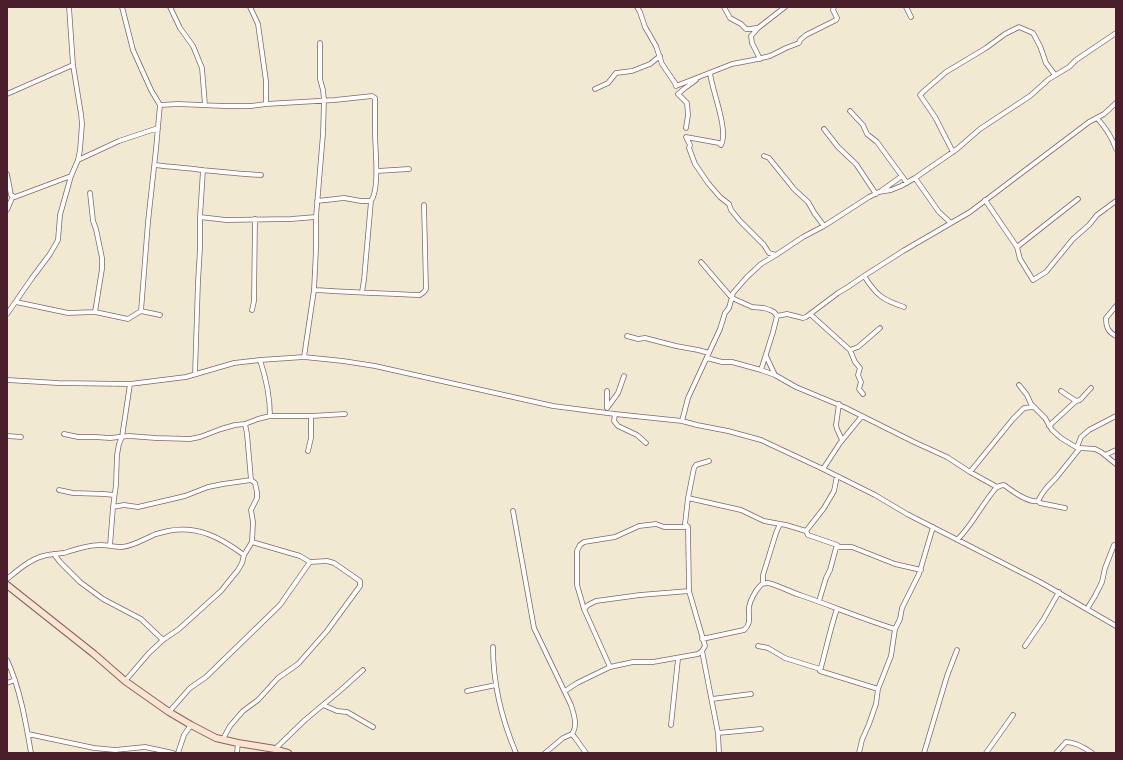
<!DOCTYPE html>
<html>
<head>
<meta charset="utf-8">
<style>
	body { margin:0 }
	#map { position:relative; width:1123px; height:760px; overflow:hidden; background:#f2e9d2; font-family:Pangolin,sans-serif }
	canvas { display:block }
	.frame { position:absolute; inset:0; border:8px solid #4a1f2b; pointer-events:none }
</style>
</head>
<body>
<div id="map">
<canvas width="1123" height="760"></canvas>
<div class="frame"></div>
</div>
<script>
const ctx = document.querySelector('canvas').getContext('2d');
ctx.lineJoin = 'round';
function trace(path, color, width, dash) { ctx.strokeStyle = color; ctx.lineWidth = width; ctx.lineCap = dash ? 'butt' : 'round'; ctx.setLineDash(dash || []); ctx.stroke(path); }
const street = new Path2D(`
	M122,7L133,50L151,90L160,105L156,149L148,222L141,311
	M170,7L180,28L193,46L202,68L205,105
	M250,7L258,24L266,81V104
	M637,7L640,12L645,27L656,46L662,64L675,83L676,86L732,64L753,60L770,56L786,48L799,43L800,40L806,35L836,20L837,18L833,10L834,7
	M724,7L730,18L741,24L746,29H749L757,28
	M906,7L911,17
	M760,59L752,43L751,36L758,28L785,7
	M710,73C712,91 729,130 721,145L719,143L686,137L690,145L689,148L695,164L708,183L720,197L729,204L731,210L740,221L764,245L769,253L776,255
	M595,89L608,83L616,73L632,71L650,64L660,56
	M7,94L73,65
	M160,105L178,104L224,106H251L266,104L335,100L372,96L375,98C375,110 375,121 375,133C375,148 380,189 371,201L364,280L362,292
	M850,111L863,125L867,134L877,142L907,183
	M1097,118C1105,127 1112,137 1116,149
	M686,128L688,115L687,103L678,94L685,88L696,80
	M824,129L838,147L856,164L876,194
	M953,152L935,117L920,95L924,91L946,72L986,48L1005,34L1019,27L1033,33L1040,46L1046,63L1055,75
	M764,156L769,158L794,189L808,202L815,214L824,226
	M78,160L119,141L158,128
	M155,165C170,167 186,168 202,170C222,172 241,174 261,175
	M377,171L409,169
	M7,174L11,195L15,197L71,176
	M915,178L939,212L951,223
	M881,191L902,176
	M90,193L93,221L96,229L102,258V269L95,312
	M985,200L1017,247L1078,199
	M317,201L344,198L361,201H371
	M7,210L13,196
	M200,217L226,220L291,219L316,217
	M1017,247L1020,259L1033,280L1046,272L1073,239L1089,225L1097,215L1116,201
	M701,262L719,283L732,298L752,307L764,308L770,310L774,312L777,316
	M864,276L903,251L970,212L1089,122L1104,114L1116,103
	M314,290C350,292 385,294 420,295L424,292L426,289L424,205
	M16,302L68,313L95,312L128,319L141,311L160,315
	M1116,306L1106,318C1106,327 1108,332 1116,336
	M252,310L254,301L255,219
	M7,314L32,278L50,254L58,240L60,215L71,176L78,160L80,150L82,124L81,114L73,65L69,7
	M810,314L850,350L858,347L880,328
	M777,316L787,314L803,318L806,317L838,293L848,287L864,276C877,296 883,300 904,307
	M627,336L638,339L645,338L676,346L698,350L709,353
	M850,350L855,362L860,368L858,375L861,382L859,389L863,394
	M766,356L775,375
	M304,357L314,290L316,249V217L323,134L324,100L323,90L320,79V43
	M707,358L722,362H732L761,370L773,332L777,316
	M260,360C266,378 270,396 270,416
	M761,370L775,375L796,387L844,407L914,442L947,457L970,472L997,487
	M195,374L198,282L200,248V217L203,170
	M7,380L58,383L130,384L186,377L234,363L260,360L304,357L343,361L375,366L553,406L615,414L682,421L697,425L728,431L761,440L823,469L875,495L907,514L1040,582L1116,626
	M1019,385L1027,395L1031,404L1045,418L1052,430L1061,438L1079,449
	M607,391V407
	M1061,391L1076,401L1080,400L1091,388
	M839,404L836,425L837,429L842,440
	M607,408L618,393L624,376
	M615,414L614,421L618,426L637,435L646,443
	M682,421L688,398L720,329L725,313L729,308L733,293L747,277L761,264L776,255L803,237L824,226L869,197L879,192L891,190L901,186L915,178L957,149L980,129L1030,96L1049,79L1069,67L1076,60L1116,33
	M245,424L247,434L251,480
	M1049,426L1076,401
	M64,434L78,437H95L110,438L129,436L156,438L190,439L200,437L221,429L235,425L245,424L258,419L270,416H311L345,414
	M7,436L21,437
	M1077,447L1081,437L1089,430L1116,416
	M308,451L311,438V416
	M1105,455L1116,450
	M823,469L840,443L862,416
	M970,472L1013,419L1024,408L1033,407
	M59,490L73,493L104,494L114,495
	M688,498L741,510L764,521L786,525L806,531L808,535L837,545L839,547L836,548L830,570L826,578L819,601
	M1038,501C1043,491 1048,486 1056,478C1064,468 1072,458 1080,448L1095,449L1101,452L1116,464
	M1038,501L1040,503L1065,508
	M113,507L124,505L138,507L185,496L208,487L223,484L251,480L255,483L257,492V498L251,510L253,522L252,542L244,555L242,563L238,570L221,591L179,629L163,640L149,653L125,681
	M513,511L534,628L571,705C574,715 578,725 572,734L563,738L545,753
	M806,531L824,508L834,491L837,476
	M958,539C973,524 982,504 996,488C999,486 1001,485 1004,485C1012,491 1028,503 1038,501
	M110,546L113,507L116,485L117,455L119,444L122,437L130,384
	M839,547H852L895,564L921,570
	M54,554L60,562L80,582L103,599L141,619L163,640
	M7,579C18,570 29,560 43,556C50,554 57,554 64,553C76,549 88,545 100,545C107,545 115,547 122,547C134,546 144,539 156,534C160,533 164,532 168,531C198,525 221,538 244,555
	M763,583V575L776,533L780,524
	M584,609L588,605L596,601L640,595L689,591
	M837,609C830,629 826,650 820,671L878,689
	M1087,609L1095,596L1102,582L1105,568L1114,545
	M702,639L744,630C752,623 748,617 749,607C750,601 755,591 760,586C762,583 765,583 768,583C778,585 790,592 800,595C832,606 863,619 895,629
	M758,646L768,648L785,658L820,669
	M1025,646L1043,620L1059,592
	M493,647C493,683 502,720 516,753
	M702,651L718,733L719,753
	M7,660C20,688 26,723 31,753
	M610,667L584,609L577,585V551L580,545L584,542L615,537L639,526L656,524L664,527H688
	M7,683L15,680
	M467,691L496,685
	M565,691L577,683L610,667L633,662H653L698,654L702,651L705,646L689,591L688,527L685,524L688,498L694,468L696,465L709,461
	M712,699L751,694
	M323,705L337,711L347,712L373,727
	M169,712L190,688L206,677L280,605L310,562
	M671,725L678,659
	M718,733L761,729
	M28,734L94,748L115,750L145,747L173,753
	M572,734L576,739L586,753
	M223,739L230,726L243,711L258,700L278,678L298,664L327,631L360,586V581L334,563L327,561L310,562L300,556L252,542
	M275,749L305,720L342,689L363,670
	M178,753L184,735L191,725
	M237,753L238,743
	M859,753L862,740L869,724L876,704L878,689L891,656L895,629L900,619L902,608L919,574L933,527
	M924,753L947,676L957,650
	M986,753L1013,715
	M1056,753L1066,742C1075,742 1085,748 1092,753`);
const secondary = new Path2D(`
	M7,585L94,654L125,681L169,712L191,725L216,738L238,743L275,749L288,753`);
trace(street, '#856665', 5.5);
trace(secondary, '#856665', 8);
trace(street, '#fff', 4);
trace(secondary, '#fde4d0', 6);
</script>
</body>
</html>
